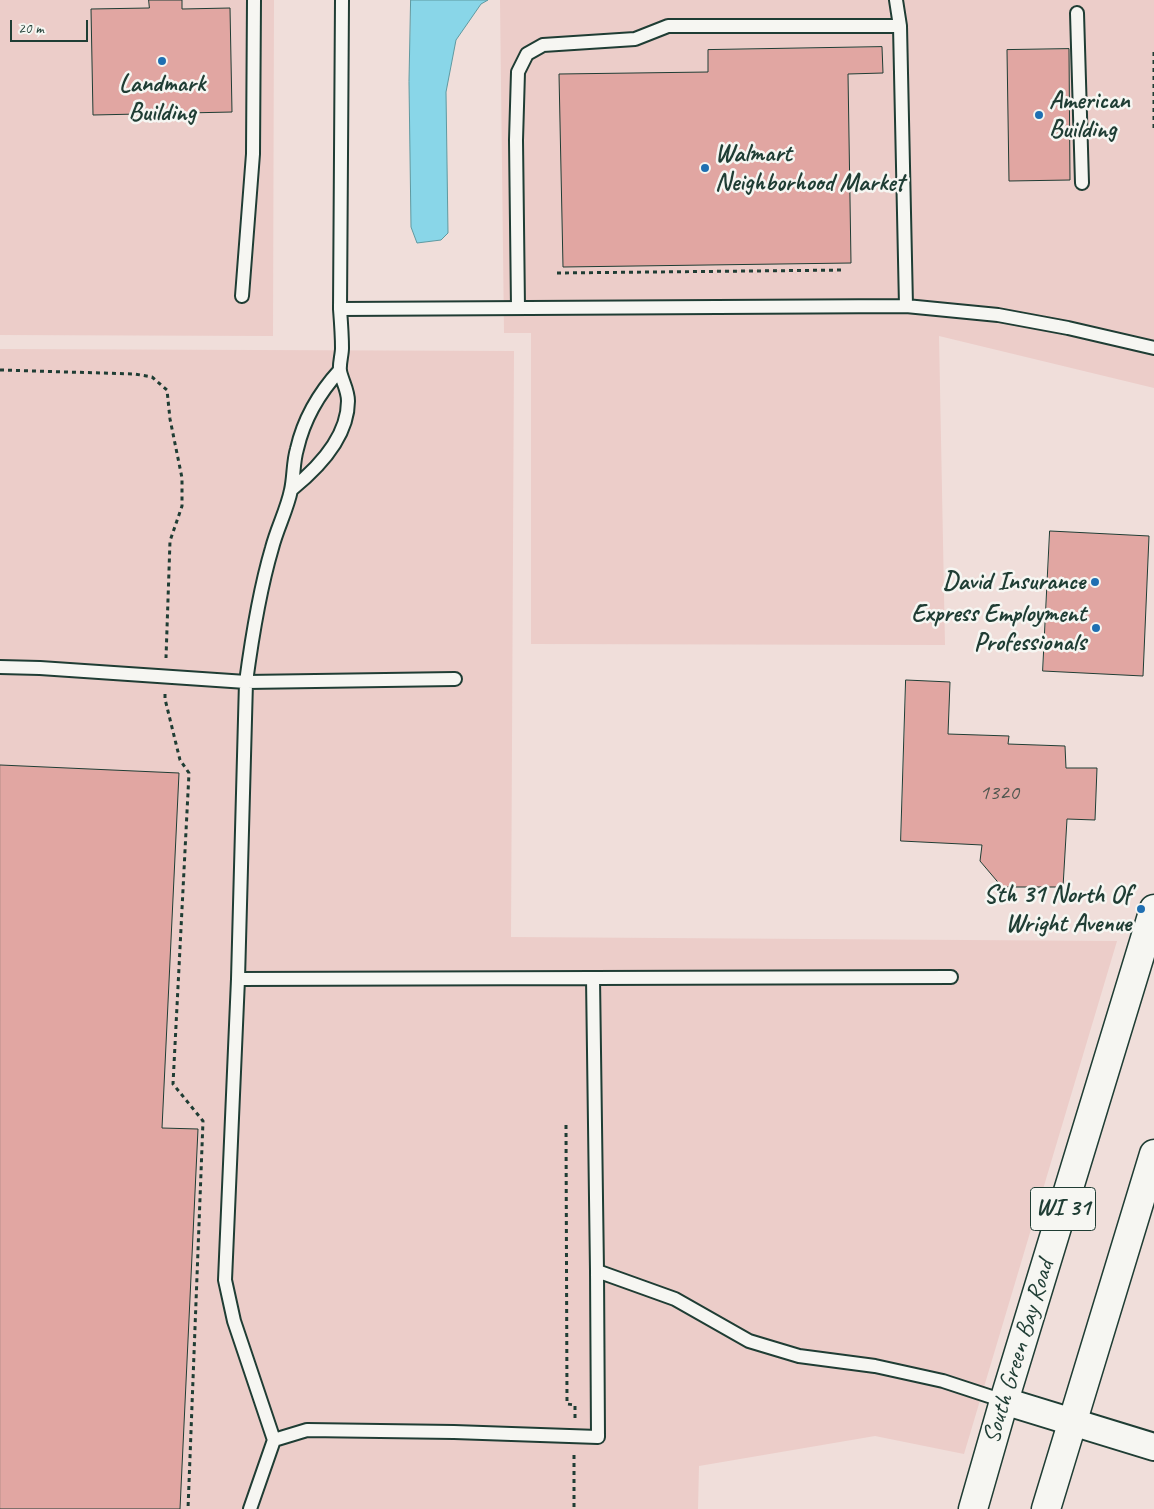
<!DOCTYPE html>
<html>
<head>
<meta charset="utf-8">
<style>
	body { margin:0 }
	#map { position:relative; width:1154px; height:1509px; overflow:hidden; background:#f0deda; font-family:Caveat,sans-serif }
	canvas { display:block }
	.scale { position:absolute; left:10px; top:20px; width:78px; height:22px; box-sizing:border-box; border:2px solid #1f3d34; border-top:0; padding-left:6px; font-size:15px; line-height:18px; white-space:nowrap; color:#1f3d34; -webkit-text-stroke:4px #f6f6f2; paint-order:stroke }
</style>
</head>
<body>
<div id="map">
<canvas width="1154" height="1509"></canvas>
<div class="scale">20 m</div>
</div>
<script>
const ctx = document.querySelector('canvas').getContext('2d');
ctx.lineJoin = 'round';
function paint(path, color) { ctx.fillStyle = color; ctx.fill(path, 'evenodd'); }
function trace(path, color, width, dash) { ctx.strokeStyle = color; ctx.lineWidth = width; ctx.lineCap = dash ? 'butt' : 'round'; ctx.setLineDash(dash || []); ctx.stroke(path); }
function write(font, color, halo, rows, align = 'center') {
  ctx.font = font + ' Caveat,sans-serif'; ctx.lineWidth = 5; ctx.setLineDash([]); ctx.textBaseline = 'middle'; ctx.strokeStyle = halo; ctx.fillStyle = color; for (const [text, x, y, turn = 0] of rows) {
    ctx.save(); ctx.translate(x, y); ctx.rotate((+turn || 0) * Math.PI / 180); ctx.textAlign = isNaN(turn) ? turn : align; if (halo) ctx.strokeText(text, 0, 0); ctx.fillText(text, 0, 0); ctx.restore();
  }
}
paint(new Path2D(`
	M0,0H274L273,336L0,335Z
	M500,0H1154V388L939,336L945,645L531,644V333H504Z
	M0,349L514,351L511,937L1117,941L964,1454L875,1436L699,1466L698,1509H0Z`), '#eccdc9');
const water = new Path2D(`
	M411,0H488L481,4L456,40L446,92L448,233L441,240L417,243L411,227L409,82Z`);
paint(water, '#89d6e8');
trace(water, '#5f99a0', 1);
const building = new Path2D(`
	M149,0H182V9L230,8L232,112L93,115L91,9L149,8Z
	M882,47L883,73L848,74L851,263L563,267L559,74L708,72V50Z
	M1069,49L1070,180L1009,181L1007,50Z
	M1050,531L1149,536L1143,676L1043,671Z
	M906,680L950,682L948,734L1009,736L1008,744L1065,746L1066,768H1097L1095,820L1067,819L1063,887H1002L980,861L982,845L901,841Z
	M0,765L179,773L162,1128L198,1129L180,1509H0Z`);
paint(building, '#e1a6a2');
trace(building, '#1f3d34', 1);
const lane = new Path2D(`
	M896,0L900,26L906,306
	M1077,13L1082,183
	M242,296L253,154L254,0
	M518,308L516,140L518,72L527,54L543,45L635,39L668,26H900
	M340,309L906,306L998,315L1068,328L1154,348
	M292,489C318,468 348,437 348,401C348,390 342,381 340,371C339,364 342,355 342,348C342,335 341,322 340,309L342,0
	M0,667L40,668L246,682L455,679
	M593,978L597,1271L675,1299L749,1341L799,1356L875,1366L943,1381L1004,1401
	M238,979L951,977
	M274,1440L307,1430L454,1432L598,1437L597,1271
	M250,1509L274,1440L234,1321L225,1280L238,979L246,682C252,637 259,592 272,548C277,528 287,510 291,490C294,477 293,462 297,449C304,418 319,393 340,370`);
const street = new Path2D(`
	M1004,1401L1154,1447`);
const primary = new Path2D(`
	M973,1509L1004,1401L1154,909
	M1046,1509L1154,1154`);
trace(lane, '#1f3d34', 16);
trace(street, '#1f3d34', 30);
trace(primary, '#1f3d34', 31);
trace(new Path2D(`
	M1154,52V131
	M557,273L845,270
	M0,370L135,374L152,377L167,390L170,419L182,478V506L170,541L166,658
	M165,694V699L180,760L189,773L173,1084L203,1121L188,1509
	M566,1125L567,1404L575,1405V1418
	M574,1455V1509`), '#1f3d34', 3, [4, 4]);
trace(lane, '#f6f6f2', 12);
trace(street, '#f6f6f2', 26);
trace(primary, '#f6f6f2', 28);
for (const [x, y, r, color] of [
	[162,61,5,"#1f6fb2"],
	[1039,115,5,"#1f6fb2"],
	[705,168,5,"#1f6fb2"],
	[1095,582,5,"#1f6fb2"],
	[1096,628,5,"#1f6fb2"],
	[1141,909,5,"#1f6fb2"]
]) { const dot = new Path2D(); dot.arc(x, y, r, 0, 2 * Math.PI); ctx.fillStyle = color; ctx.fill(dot); trace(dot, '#f6f6f2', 2); }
write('22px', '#505750', null, [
	["1320",999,793]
]);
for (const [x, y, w] of [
	[1063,1209,65]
]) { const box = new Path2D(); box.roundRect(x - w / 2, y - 21.5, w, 43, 4); ctx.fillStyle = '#f6f6f2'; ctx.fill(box); trace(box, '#1f3d34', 1); }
write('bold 24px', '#1f3d34', null, [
	["WI 31",1063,1209]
]);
write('bold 25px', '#1f3d34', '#f6f6f2', [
	["Landmark",162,84,"center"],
	["Building",162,113,"center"],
	["American",1049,101,"left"],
	["Building",1049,130,"left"],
	["Walmart",715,154,"left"],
	["Neighborhood Market",715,183,"left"],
	["David Insurance",1085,582],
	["Express Employment",1086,614],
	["Professionals",1086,643],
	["Sth 31 North Of",1131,895],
	["Wright Avenue",1131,924]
], 'right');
write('25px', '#1f3d34', '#f6f6f2', [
	["South Green Bay Road",1019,1352,-73]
]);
</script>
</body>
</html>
